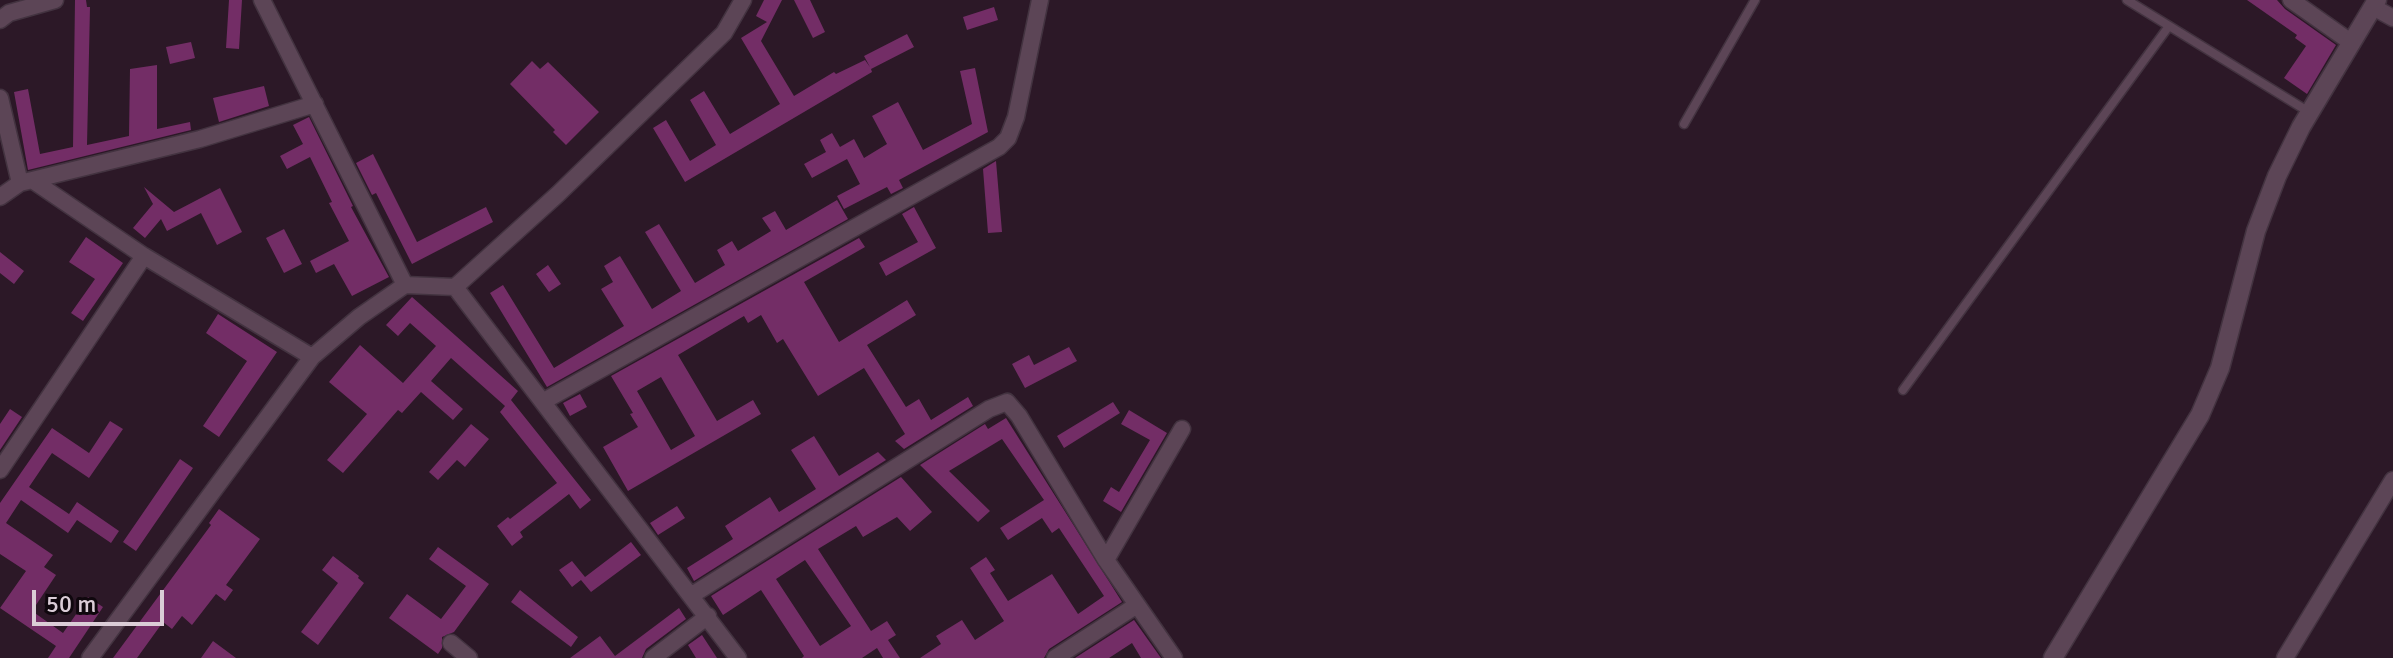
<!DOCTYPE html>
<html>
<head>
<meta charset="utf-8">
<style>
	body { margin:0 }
	#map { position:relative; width:2393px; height:658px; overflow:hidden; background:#2c1827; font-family:Signika,sans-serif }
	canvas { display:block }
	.scale { position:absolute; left:32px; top:590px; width:132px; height:36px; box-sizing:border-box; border:4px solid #dbcdd7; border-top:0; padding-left:10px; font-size:24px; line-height:28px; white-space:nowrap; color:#dbcdd7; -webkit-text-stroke:6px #0f070d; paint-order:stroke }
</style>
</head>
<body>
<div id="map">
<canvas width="2393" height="658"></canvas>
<div class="scale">50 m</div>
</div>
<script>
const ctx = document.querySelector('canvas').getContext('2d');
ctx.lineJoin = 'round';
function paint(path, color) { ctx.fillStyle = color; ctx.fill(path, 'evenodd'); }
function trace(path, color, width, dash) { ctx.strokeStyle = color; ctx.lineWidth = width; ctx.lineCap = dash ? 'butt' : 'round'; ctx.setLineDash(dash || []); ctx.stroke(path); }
paint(new Path2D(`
	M75,0H86L87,7H90L87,145L129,136L130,69L157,65V129L190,122L191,130L28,170L14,92L28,89L40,154L73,147Z
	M229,0H242L239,49L226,48Z
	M764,0H782L761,41L794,96L834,72L836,74L865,60L870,67L864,56L907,34L914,47L871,69L872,72L685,182L653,128L666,120L690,161L716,145L690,100L704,91L730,134L780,104L741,38L767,22L756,16Z
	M794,0H810L825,32L813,38Z
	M2247,0H2277L2285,9L2336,45L2307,94L2284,78L2306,46L2295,38L2297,35Z
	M994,7L998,20L967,30L963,17Z
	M191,42L195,58L170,64L166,47Z
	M532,61L540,69L548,62L599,112L566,145L553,132L555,130L510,84Z
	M975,68L988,132L899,180L903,188L891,194L887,187L844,209L837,196L860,184L847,159L812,178L804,164L826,152L820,140L832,133L840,147L854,139L864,158L887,144L872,116L898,102L923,150L972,124L960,71Z
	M264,86L269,106L219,122L213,98Z
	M309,117L353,206L351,207L389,277L352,296L334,264L316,273L310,261L349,241L329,203L332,202L310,157L287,169L280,156L303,144L293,125Z
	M373,154L417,242L486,207L493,222L412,264L376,193L372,195L356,163Z
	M996,161L1002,232L988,233L983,169Z
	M144,187L174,212L220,188L242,232L217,245L201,213L167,231L161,219L145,238L133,228L153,204Z
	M837,200L848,219L547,387L490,293L503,285L554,368L624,326L601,289L613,282L604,266L620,256L652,309L681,291L645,232L659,224L695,283L725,265L717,250L732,241L738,251L771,231L762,218L775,211L786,230Z
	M914,207L936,248L886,276L879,263L918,242L902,214Z
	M284,229L302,264L284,273L266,238Z
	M86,237L123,263L83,321L71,313L95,279L69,262Z
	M859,238L865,247L804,282L839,342L907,300L916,315L867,345L906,407L919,399L931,420L968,397L973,406L904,449L895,441L905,434L864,368L818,396L783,339L777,343L761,315L748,323L744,316L678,355L717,421L753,400L761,414L628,491L603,447L638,427L630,414L633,413L611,376ZM661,377L695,436L671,450L637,391Z
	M0,252L24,271L14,284L0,273Z
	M548,265L561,284L549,292L536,274Z
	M412,297L518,391L511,400L591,500L580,509L569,494L520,532L523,537L512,546L497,526L508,517L510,519L557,483L500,412L505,406L451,358L431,381L463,409L453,420L421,392L402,413L398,410L343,473L327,460L367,414L329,382L360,345L403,383L436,346L410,323L398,336L386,325Z
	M218,314L277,352L219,437L203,426L247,361L206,333Z
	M1069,347L1077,361L1025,388L1012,364L1029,355L1034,365Z
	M580,394L587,407L570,416L563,403Z
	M1113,402L1120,413L1064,448L1057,436Z
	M10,409L22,417L0,450V424Z
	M1129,410L1167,433L1121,512L1103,501L1111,487L1119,492L1150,440L1121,424Z
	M1006,418L1122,602L1049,649L1044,658H920L941,644L936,636L962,620L975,640L1004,621L970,568L986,557L995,570L990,573L1008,601L1052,574L1078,614L1104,596L1059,528L1052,533L1042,518L1008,540L1000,528L1044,500L1002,439L949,471L990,511L978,522L920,465L985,424L988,429Z
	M110,421L123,429L89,478L52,453L29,487L69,514L77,502L119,531L111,543L77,520L68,533L21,500L6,523L53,555L44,567L56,575L32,611L63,633L88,597L103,607L69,658H48L56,646L0,608L26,571L0,554V503L52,428L89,453Z
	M471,424L489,439L465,467L457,460L438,480L429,472Z
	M814,436L839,476L878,452L886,460L694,581L687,568L733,539L725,526L770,497L779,512L816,489L791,450Z
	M180,459L193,468L136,551L123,542Z
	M901,477L932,512L910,531L897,517L863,537L856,526L818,549L871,631L887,621L896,635L888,640L900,658H883L877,648L862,658H802L804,656L761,590L723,615L711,596ZM805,560L851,626L820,646L776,579Z
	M677,506L685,518L658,535L650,523Z
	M219,509L260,539L226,585L233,590L225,601L216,594L192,625L182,616L172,629L163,622L137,658H113L211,525L209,523Z
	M631,542L641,555L591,592L581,580L572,587L559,570L572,561L585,577Z
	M438,547L489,584L454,632L442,637V648L438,654L389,618L407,594L441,619L466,586L429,559Z
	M333,556L359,576L358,578L364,583L318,645L301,632L338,583L322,570Z
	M520,590L578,637L571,647L511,602Z
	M679,608L686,619L646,649L642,658H570L600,636L615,656Z
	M1134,620L1161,658H1141L1132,643L1109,658H1075Z
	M702,635L717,658H696L688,645Z
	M213,641L236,658H201Z`), '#732d66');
const service = new Path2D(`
	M2127,0L2309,112
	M1684,124L1755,0
	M1903,390L2169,26`);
const minor = new Path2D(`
	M262,0L405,285
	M2291,0L2352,43
	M2373,7L2393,18
	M0,20L9,13L55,0
	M0,98L20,183
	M32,180L144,256L312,357
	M0,197L20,183L200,139L315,104
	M455,287L738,658
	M544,401L999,147L1008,138L1016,117L1040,0
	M0,470L144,256
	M1106,560L1182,429
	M692,595L989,409L1007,402L1019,416L1106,560L1174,658
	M451,643L469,658
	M90,658L312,357L359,317L405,285L455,287L558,194L724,33L743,0
	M653,658L708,616
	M1055,658L1137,605
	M2285,658L2393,480`);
const tertiary = new Path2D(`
	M2053,658L2200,415L2220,368L2256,231L2277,176L2301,127L2377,0`);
trace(service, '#433340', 11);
trace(minor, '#433340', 19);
trace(tertiary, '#433340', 21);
trace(service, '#5c4556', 8);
trace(minor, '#5c4556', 16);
trace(tertiary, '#5c4556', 18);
</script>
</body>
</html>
